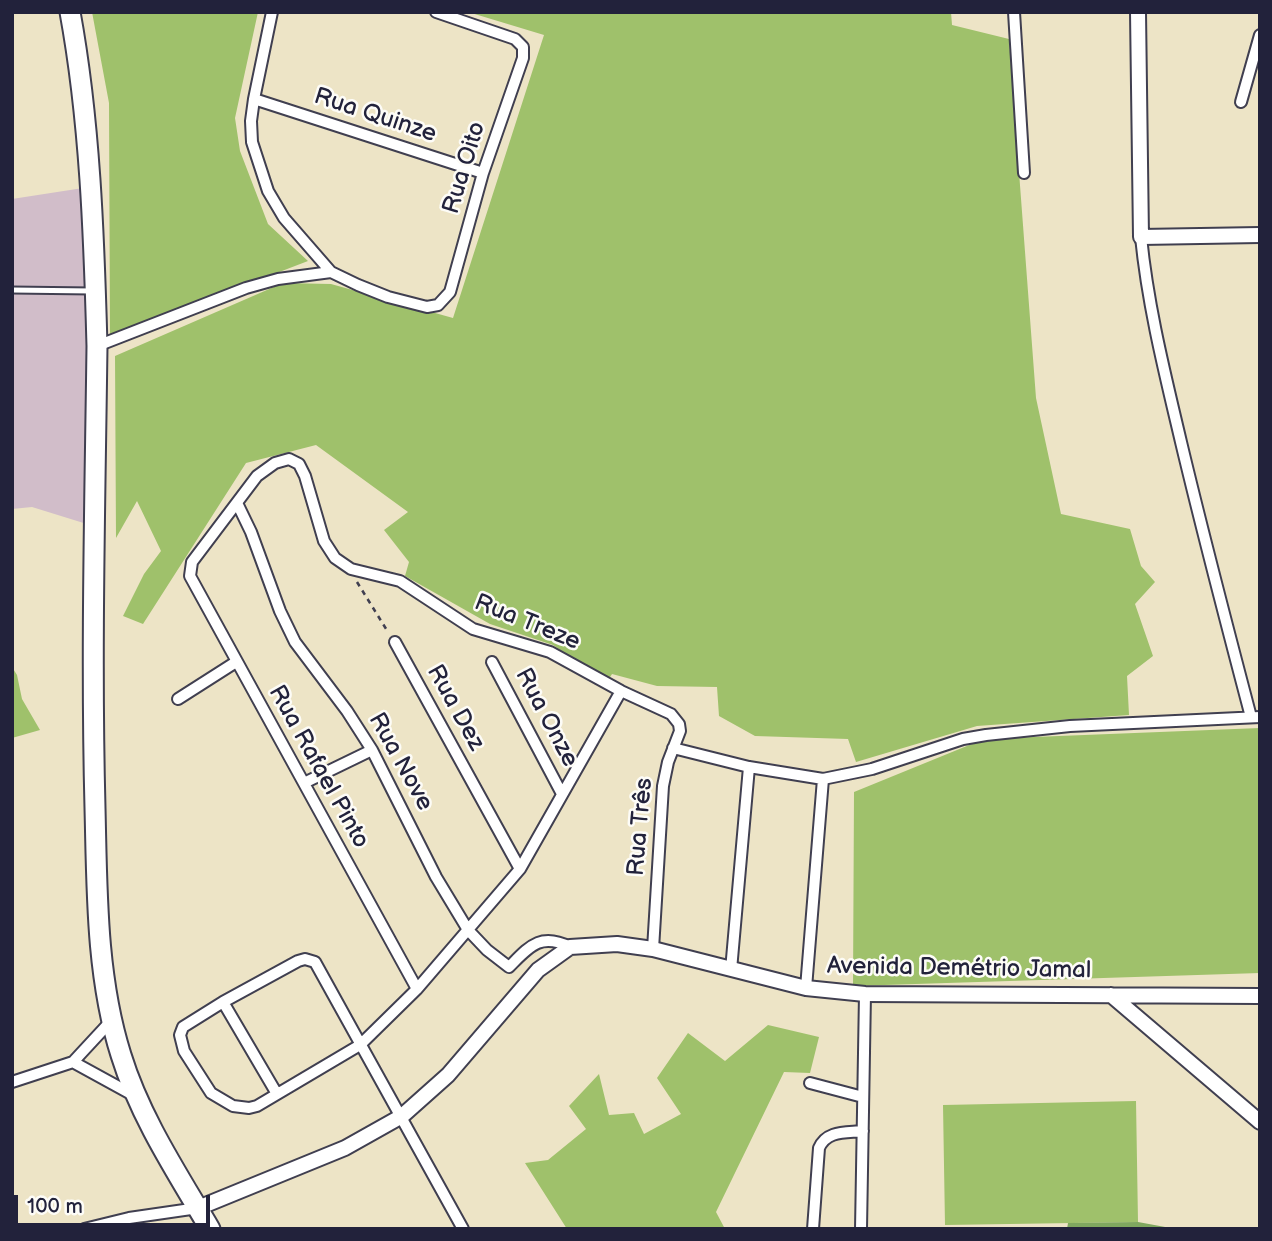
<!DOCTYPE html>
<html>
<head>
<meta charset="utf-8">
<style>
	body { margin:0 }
	#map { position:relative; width:1272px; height:1241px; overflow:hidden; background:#ede4c6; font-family:"Balsamiq Sans",sans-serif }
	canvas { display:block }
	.frame { position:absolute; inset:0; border:14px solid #22223b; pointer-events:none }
	.scale { position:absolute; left:14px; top:1195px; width:196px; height:32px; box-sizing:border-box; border:4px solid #22223b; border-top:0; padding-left:9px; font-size:21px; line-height:24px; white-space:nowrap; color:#22223b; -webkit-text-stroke:5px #fdfcf7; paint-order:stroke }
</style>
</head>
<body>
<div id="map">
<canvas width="1272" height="1241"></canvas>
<div class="frame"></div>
<div class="scale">100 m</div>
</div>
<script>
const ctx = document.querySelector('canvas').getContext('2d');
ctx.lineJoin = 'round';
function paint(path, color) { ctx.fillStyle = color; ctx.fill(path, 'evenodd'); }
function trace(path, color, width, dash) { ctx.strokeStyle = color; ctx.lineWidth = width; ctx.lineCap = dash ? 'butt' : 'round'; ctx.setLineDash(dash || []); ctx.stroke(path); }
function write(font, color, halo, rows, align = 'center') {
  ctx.font = font + ' "Balsamiq Sans",sans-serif'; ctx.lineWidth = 5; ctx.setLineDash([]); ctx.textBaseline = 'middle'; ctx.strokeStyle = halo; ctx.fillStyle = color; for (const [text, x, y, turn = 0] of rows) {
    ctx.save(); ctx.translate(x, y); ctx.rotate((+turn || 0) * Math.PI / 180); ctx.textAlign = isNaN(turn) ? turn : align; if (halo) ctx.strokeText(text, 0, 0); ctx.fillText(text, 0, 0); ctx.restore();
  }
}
paint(new Path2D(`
	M83,188L90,525L32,507L12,509V199Z`), '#d1bdc9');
paint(new Path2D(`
	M92,12H258L235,118L240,151L268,224L308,261L110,337L109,103Z
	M468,12H951L952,25L1009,39L1036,398L1061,514L1130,529L1141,566L1155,582L1135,604L1153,656L1127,676L1129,715L977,726L856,762L848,739L755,736L719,716L717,687L657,686L612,674L607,682L553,645L490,624L405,576L409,562L384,530L408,512L316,445L246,463L143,624L123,616L144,574L161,551L137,501L116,538L115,356L283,283L331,284L453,318L544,35Z
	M12,667L17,675L22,699L40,730L12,738Z
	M1260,728V973L853,986L854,792L984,739Z
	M768,1025L819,1037L810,1073L784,1072L716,1212L725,1229H567L525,1163L548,1160L586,1129L569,1106L599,1074L609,1115L634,1113L644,1134L681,1114L657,1078L688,1033L725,1061Z
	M1136,1101L1138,1222L945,1225L943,1105Z`), '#9fc16b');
paint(new Path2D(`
	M1138,1222L1176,1229H1067L1068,1223Z`), '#7fa75f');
const service = new Path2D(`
	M12,290L92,291`);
const minor = new Path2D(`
	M272,12L254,99L251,121L252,142L268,191L284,218L331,272L358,285L388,297L427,307L438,305L450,292L483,173L523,58V47L515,39L436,12
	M1014,12L1024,173
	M254,99L483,173
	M1241,102L1260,35
	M1141,237C1148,307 1165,374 1181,442C1203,534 1227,626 1251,717
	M97,346L246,288L278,279L331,272
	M237,503L251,532L280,611L295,642L347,711L372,750L436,877L468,930L487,950L509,967C529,947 540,932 570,947
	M395,642L520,869
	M492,662L562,794
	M178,699L236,662
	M673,748L749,767L823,779L872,769L963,739L986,735L1070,726L1260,717
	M304,783L372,750
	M731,970L749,767
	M806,988L823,779
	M417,989L190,576L192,562L257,476L275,463L289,459L299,464L305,476L324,541L335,558L351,569L400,581L473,629L550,652L621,691L671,714L679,724L680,731L668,762L663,786L653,949
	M223,1002L277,1094
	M73,1062L135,1096
	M12,1082L73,1062L111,1021
	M810,1083L863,1097
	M84,1229L129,1218L198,1208
	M463,1229C414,1139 364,1051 315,962L305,959L298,961L223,1002L183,1027L180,1035L184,1051L211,1093L233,1106L249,1108L257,1106L360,1045L417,989L520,869L621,691
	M813,1229L819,1148C827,1130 846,1133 863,1131
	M861,1229L865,994`);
const tertiary = new Path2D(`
	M1138,12L1141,237L1260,235
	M1111,995L1260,1122
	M198,1208L345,1148L402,1116L448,1075L538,970L570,947L617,944L653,949L806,988L865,994L1260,996`);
const trunk = new Path2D(`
	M70,12C90,121 94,235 97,346C95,500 91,654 95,808C97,889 96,976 121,1055C140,1117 177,1173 210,1229`);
trace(service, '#403f50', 9);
trace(minor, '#403f50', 14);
trace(tertiary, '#403f50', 18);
trace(trunk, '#403f50', 23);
trace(new Path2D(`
	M357,582L388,632`), '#403f50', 2.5, [5, 5]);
trace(service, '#fff', 5);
trace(minor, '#fff', 10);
trace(tertiary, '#fff', 14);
trace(trunk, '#fff', 19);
write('24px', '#22223b', '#fdfcf7', [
	["Rua Quinze",375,116,18],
	["Rua Oito",465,168,-73],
	["Rua Treze",527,623,22],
	["Rua Dez",455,708,61],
	["Rua Onze",546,718,62],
	["Rua Nove",400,762,61],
	["Rua Rafael Pinto",318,767,61],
	["Rua Três",641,827,-85],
	["Avenida Demétrio Jamal",959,969,1]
]);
</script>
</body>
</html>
